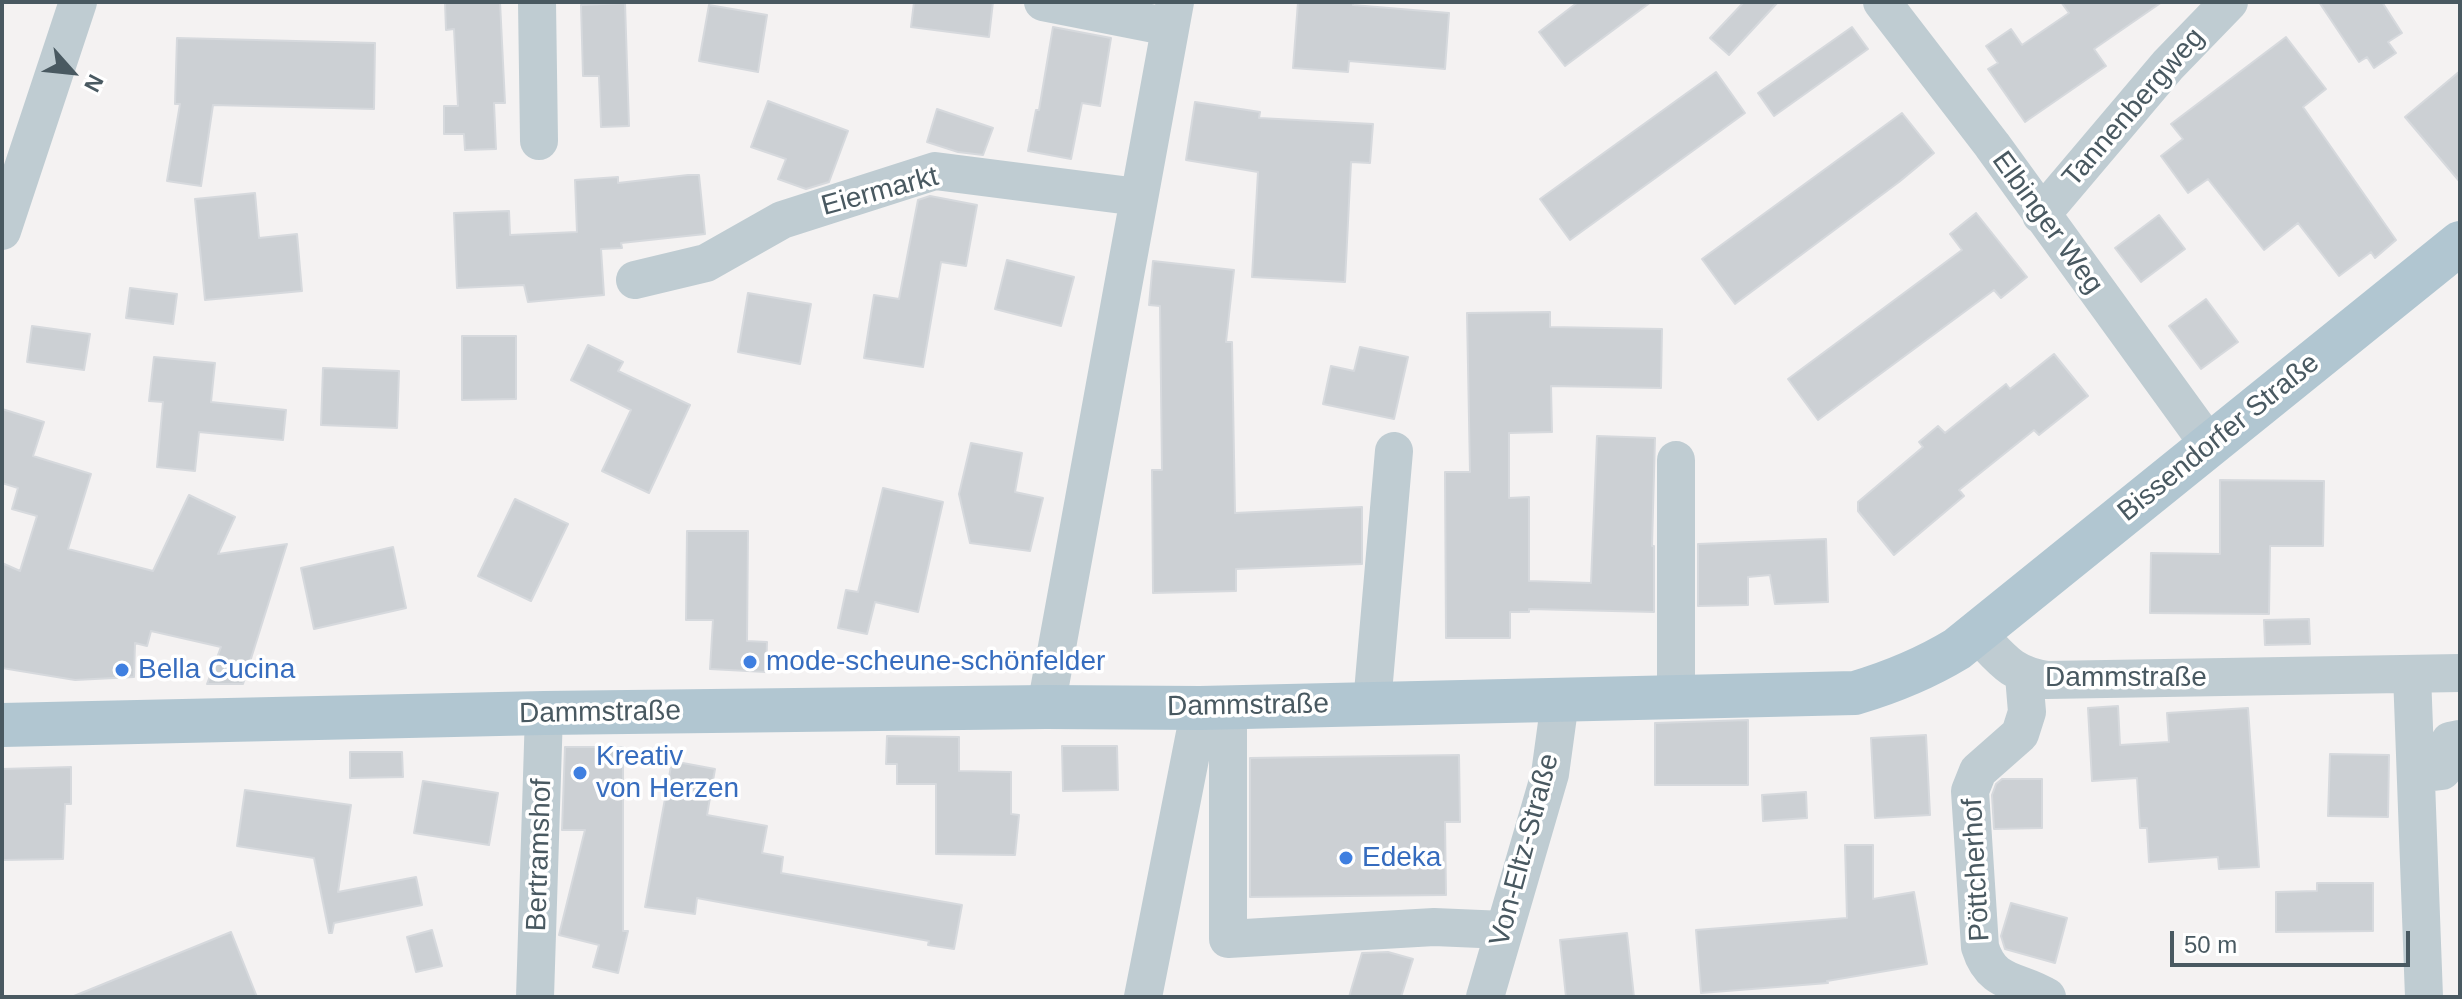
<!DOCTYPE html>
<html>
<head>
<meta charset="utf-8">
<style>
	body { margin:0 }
	#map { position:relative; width:2462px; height:999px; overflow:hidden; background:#f4f2f2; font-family:Helvetica,sans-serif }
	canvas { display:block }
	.frame { position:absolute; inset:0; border:4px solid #495961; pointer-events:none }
	.north { position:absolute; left:32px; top:32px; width:80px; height:80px; -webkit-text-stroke:6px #fff; paint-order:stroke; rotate:117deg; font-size:22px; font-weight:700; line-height:32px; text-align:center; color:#495961 }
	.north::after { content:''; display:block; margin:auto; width:28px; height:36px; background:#495961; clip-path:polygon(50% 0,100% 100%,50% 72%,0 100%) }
	.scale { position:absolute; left:2170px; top:931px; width:240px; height:36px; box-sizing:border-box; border:4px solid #495961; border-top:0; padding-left:10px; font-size:24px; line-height:28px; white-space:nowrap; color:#495961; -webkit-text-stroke:6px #fff; paint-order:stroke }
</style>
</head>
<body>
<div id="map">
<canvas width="2462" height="999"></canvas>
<div class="frame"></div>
<div class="north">N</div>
<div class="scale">50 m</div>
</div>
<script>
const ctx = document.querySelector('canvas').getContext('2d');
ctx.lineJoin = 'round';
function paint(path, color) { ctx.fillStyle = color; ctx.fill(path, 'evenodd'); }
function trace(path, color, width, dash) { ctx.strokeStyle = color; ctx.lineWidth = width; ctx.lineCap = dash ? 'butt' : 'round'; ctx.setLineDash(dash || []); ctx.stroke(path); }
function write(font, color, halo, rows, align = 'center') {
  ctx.font = font + ' Helvetica,sans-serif'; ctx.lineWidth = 7; ctx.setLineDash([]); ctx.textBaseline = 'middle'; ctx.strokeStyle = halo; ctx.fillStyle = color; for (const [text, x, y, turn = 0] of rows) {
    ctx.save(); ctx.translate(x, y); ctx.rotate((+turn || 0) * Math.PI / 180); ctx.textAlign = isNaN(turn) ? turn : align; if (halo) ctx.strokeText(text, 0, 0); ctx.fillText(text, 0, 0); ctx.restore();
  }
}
const building = new Path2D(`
	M445,2H500L505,103H494L496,149L465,150L464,134H444V106H458L454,29L446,30Z
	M914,2H993L989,37L911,27Z
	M1298,2H1353V5L1449,13L1445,69L1349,61L1348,72L1293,68Z
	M1578,2H1651L1565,66L1539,32Z
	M1744,2H1778L1729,55L1710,38Z
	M2061,2H2162L2094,49L2106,66L2025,122L1988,69L1998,63L1986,46L2011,29L2022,45L2069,13Z
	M2319,2H2382L2402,33L2388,42L2396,53L2374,68L2367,57L2359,62Z
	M625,3L629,126L601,127L599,76H583L581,5Z
	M709,5L767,15L758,72L699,61Z
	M1053,27L1111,38L1100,106L1082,103L1071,159L1028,151L1036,110H1039Z
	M1852,27L1868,49L1774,116L1758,93Z
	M2286,37L2326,89L2303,107L2396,240L2375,258L2371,252L2339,276L2298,223L2264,250L2208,179L2188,193L2161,156L2183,139L2171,124Z
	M177,38L375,43L374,109L213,105L201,186L167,181L180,104H175Z
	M2460,71V182L2405,117Z
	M1716,72L1745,113L1570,240L1540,199Z
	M768,101L848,131L829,182L806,189L778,179L786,159L751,147Z
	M1195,102L1260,112L1259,118L1373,124L1370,163L1351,162L1345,282L1252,277L1258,172L1186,160Z
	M937,109L993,128L983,155L958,152L927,142Z
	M1902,113L1934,153L1899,182L1735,304L1702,259Z
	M688,175H699L705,234L621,243L622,248L601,249L604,295L528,302L524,285L457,288L454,213L509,211L510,235L577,232L575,180L618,177V183Z
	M255,193L259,238L297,234L302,291L205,300L195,199Z
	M930,196L977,205L966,266L941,262L923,367L864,358L874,295L899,299L918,200Z
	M1976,213L2027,277L2001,298L1994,290L1818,420L1788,379L1962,250L1950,234Z
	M2159,215L2185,249L2141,282L2115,248Z
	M1007,260L1074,277L1061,326L995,309Z
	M1153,261L1234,270L1226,342H1232L1235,513L1362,507V564L1236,569V591L1153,593L1152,470H1162L1160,306L1149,305Z
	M130,288L177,294L173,324L126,318Z
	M748,293L811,304L800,364L738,352Z
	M2206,299L2238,342L2201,369L2169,326Z
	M1550,312V327L1662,329L1661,388L1551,386L1552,432L1509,433V498L1529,497V581L1591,583L1597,436L1655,438L1652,546H1654V612L1529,609V612H1510V638H1446L1445,472H1470L1467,313Z
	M32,326L90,334L84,370L27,362Z
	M462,336H516V399L462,400Z
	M588,345L623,362L618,371L690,405L649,493L602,471L631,410L571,380Z
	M1360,347L1408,357L1394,419L1323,404L1331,366L1354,371Z
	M2054,354L2088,396L2039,435L2034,430L1959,490L1964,496L1894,555L1858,511V502L1923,447L1919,442L1938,426L1945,433L2006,384L2010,389Z
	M154,357L215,363L211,402L286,410L283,440L199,432L195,471L157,467L163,402L149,401Z
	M323,368L399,371L397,428L321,425Z
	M2,409L44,422L33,456L91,474L68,549L153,571L189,495L235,517L218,554L287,544L243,684H207L221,647L151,631L147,646L135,643L134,677L75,680L2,668V563L20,571L37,516L12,509L18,488L2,483Z
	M971,443L1022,453L1015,492L1043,498L1030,551L970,543L959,494Z
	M2220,480L2324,481L2323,546H2270L2269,614L2150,613L2151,553L2220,554Z
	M883,488L943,502L918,612L875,602L867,634L838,628L846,590L858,592Z
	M515,499L568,524L531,601L478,576Z
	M687,531H748L747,641L767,642L766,672L710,669L713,620H686Z
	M1826,539L1828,602L1775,604L1770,575L1748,577V605L1698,606V544Z
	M393,547L406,608L314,629L301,568Z
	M2309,619L2310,644L2265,645L2264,620Z
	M2118,706L2120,745L2169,742L2167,713L2248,708L2259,867L2219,869L2218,857L2149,862L2147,828H2140L2137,778L2092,781L2088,708Z
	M1748,720V785H1655V723Z
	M1926,735L1930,815L1875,818L1871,738Z
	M887,736L959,737V771L1011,772V814L1019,815L1015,855L936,854V784H897V764H886Z
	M1062,746H1117L1118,790L1063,791Z
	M565,747H623V931H628L618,973L593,967L599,945L559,935L585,830H562Z
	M350,752H402L403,777L350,778Z
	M2330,754L2389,755L2388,817L2328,816Z
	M1459,755L1460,822H1445L1446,895L1250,897V758Z
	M672,761L715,769L707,815L767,826L762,853L783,857L781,873L962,905L954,949L928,945L929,941L697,898L695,914L645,907Z
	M71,767V804H65L63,859L2,860V769Z
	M2002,779H2042V828L1994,829L1992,795L1996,784Z
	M423,781L498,793L489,845L414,833Z
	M245,790L351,805L338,892L416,877L422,905L334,923L332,933H329L314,858L237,846Z
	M1806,792L1807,818L1763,821L1762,795Z
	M1845,845H1873V899L1914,892L1927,964L1827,981L1828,983L1701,993L1696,930L1847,918Z
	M2317,883H2373V931L2276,932V892L2317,891Z
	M2011,903L2067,918L2055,963L2005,949L2001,936Z
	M432,930L442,966L416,972L407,937Z
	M231,932L257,997H74V996Z
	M1627,933L1634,997H1566L1560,940Z
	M1388,952L1413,959L1401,997H1349L1362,953Z`);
paint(building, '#ccd0d4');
trace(building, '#d6d9dd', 2);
trace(new Path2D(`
	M537,2L539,141
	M1043,2L1170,27
	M1882,2L1992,145L2210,446
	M2041,215L2168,65L2229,2
	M2,231L78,2
	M635,280L706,263L782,220L935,171L1138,197
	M1977,633C2002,659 2010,674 2047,680L2460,673
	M2412,674L2424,997
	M2024,676L2027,712L2020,734L1978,771L1970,791L1980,947C1992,986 2018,979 2047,997
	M1676,699V460
	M1372,704L1394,451
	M1046,707L1175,2
	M1228,707V939L1434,927L1504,930
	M2417,774L2442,771L2444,751L2450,741L2460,739
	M535,997L544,713
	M1143,997L1200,708
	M1485,997L1550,774L1560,701`), '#bfccd2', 38);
trace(new Path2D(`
	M2,725L544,713L1046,707L1200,708L1855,693C1892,682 1924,669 1957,649L2460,243`), '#b1c6d1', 44);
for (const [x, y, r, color] of [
	[750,662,8,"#3f7fe0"],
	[122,670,8,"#3f7fe0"],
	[580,773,8,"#3f7fe0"],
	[1346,858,8,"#3f7fe0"]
]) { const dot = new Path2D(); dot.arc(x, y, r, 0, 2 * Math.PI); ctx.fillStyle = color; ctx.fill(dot); trace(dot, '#fff', 3); }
write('28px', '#495961', '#fff', [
	["Tannenbergweg",2134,108,-49],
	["Eiermarkt",880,192,-15],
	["Elbinger Weg",2047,223,54],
	["Bissendorfer Straße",2219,438,-39],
	["Dammstraße",2126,678],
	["Dammstraße",1248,706,-1],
	["Dammstraße",600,713,-1],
	["Von-Eltz-Straße",1525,850,-75],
	["Bertramshof",540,855,-88],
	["Pöttcherhof",1977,870,-93]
]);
write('28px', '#366cbe', '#fff', [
	["mode-scheune-schönfelder",766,662],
	["Bella Cucina",138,670],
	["Kreativ",596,757],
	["von Herzen",596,789],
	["Edeka",1362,858]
], 'left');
</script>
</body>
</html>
